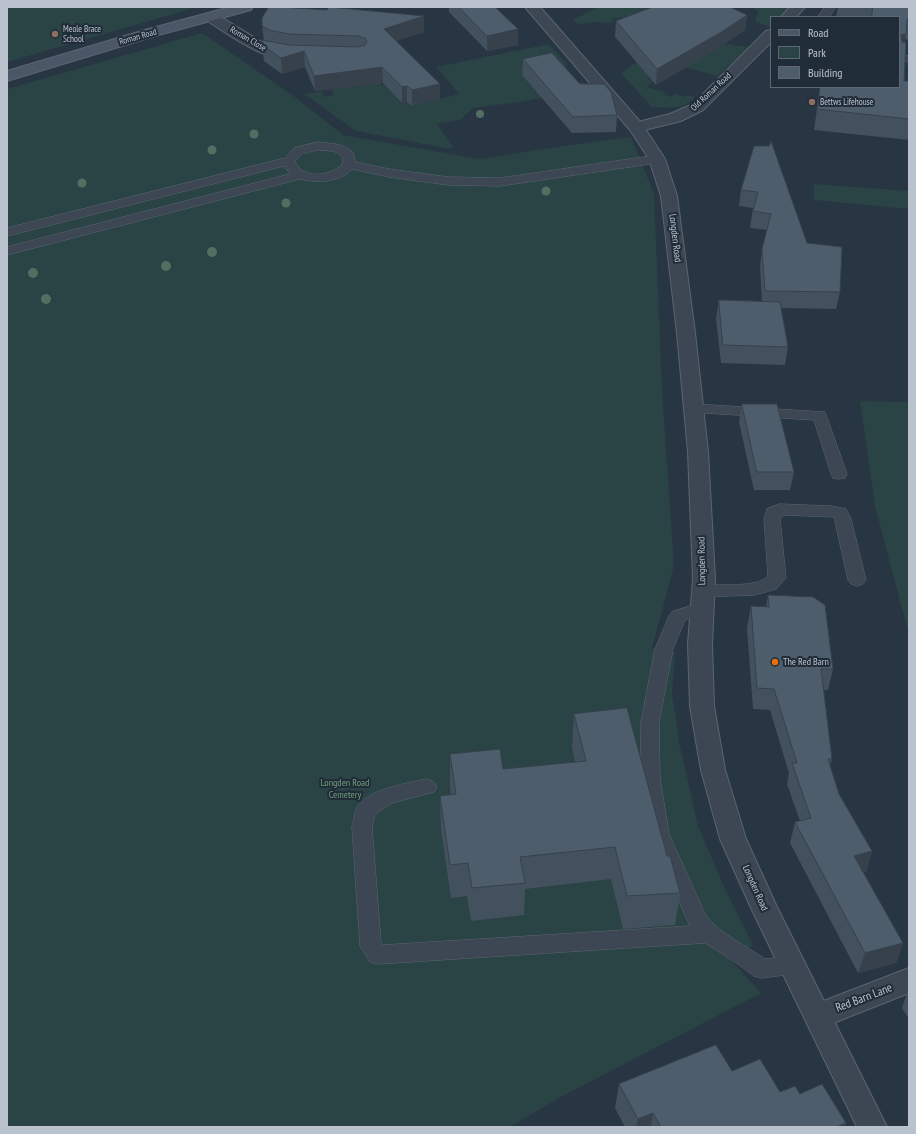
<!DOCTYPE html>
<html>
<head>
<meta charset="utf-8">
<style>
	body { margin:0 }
	#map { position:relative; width:916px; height:1134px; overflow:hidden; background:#283643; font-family:"PT Sans Narrow",sans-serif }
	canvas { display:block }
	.frame { position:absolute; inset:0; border:8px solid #bac2cd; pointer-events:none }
	.legend { position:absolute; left:770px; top:16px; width:130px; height:72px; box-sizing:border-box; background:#212c39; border:1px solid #5e6874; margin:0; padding:5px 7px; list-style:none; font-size:12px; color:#bac2cd }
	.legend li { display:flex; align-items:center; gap:8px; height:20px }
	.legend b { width:20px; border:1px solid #5e6874 }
</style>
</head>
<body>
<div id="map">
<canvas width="916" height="1134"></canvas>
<div class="frame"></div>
<ul class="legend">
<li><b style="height:5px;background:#4b5766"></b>Road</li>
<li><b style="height:11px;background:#2a4344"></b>Park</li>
<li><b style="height:11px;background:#4e5d6c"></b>Building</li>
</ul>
</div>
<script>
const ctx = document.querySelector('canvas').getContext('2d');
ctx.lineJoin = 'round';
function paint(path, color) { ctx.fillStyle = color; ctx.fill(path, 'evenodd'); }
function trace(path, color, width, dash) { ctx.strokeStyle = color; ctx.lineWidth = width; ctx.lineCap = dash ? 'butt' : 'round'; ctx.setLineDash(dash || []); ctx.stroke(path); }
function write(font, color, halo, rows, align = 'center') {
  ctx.font = font + ' "PT Sans Narrow",sans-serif'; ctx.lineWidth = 4; ctx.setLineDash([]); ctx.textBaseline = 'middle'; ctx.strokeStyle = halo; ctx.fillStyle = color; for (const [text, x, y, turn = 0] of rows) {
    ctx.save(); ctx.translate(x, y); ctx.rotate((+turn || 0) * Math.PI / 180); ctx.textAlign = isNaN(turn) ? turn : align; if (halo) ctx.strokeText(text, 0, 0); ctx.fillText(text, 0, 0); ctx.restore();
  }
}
paint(new Path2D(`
	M7,7H198L7,62Z
	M598,7H718L712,52L724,44L750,47L717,76L676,65L653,75L648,79L653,81L647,87L665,92L663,94L671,97L675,94L685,97L687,95L695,97C683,111 669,107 652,107L621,73L655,48L630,16L612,19L615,22L605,23L595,22L577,24L573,20Z
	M758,7H791L781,17H771L770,27L756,22L755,18L759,12L754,9Z
	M202,33L291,94L343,135L479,159L570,145L631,137L654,194L662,390L674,566L652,648L675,652L672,693L679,742L698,826L726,891L753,945L740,953L732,961L761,993L561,1097L510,1127H7V89Z
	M549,44L568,65L552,69L527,81L538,93L583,82L589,88L520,102L473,108L460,120L437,124L453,147L450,149L356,131L304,94L322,91L324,97L334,95L331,89L367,85L380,76L381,85L403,82L402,103L407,102L412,106L459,94L436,67Z
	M814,184L909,191V209L814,200Z
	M860,401L909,402V635L875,506Z`), '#2a4344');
const service = new Path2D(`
	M825,7H836L829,17H818Z
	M899,55L909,56V62L899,61Z
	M318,142C332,144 355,143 355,162L389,169L448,177L500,178L657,155L661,156L663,159L661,162L657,163L500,186L448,185L389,177L352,169C340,183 316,183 300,179L7,255V247L290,174L284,166L7,236V228L285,158L294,148ZM318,150C327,151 340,149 343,160L342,165C329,176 302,180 295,161L302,154Z
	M694,404L825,412L847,474L845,478L839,479L833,478L831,474L814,420L689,412L686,409L689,406Z
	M780,504L832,506L846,509L851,519L866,580L863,584L857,586L851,584L848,580L834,517L783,515L780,519L786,578L776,589L755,595L703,597L697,595L694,591L697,587L703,585C719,584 757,588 768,576L764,519L767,509Z
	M702,602L708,604L711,608L708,612L685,620L673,649L659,722L660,779L669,834L706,916C722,935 745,945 765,959L792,956L800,958L803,965L800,972L792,974L762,978L754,976L732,960L705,943L378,964L370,962L360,946L352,827C354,820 354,812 358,806C369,789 408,783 427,779L434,782L437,787L434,792L392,803L375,814L372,827L381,943L383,945L690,926L649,834L640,779L641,722L655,649L669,616L672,612Z`);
const minor = new Path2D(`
	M790,7H805L796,17H781Z
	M211,13L216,14L270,47L297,52L299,55L297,58C268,65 230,35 206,20L204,17L206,14Z
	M771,30V42L703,110L681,121L636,132L630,130L628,127L630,124L670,114L693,104L766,31Z
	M909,968V993L818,1029L808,1025L804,1016L808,1007Z`);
const tertiary = new Path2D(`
	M525,7H540L642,124L665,159L677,196L695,333L708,452L715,579L712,644L714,706L725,770L746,839L777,907L887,1127H857L752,910L720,839L701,770L690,706L688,644L693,579L688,452L677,333L661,196L649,159L630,130Z`);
const secondary = new Path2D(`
	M230,7H253L251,10L155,36L7,81V71L145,30Z`);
trace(service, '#5b6570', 1);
trace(minor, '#5b6570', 2);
trace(tertiary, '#5b6570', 2);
trace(secondary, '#5b6570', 2);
paint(service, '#3d4753');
paint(minor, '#3d4753');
paint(tertiary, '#3d4753');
paint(secondary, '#4b5766');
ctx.fillStyle = '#516f61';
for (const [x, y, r] of [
	[480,114,4],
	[254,134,4.5],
	[212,150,4.5],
	[82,183,4.5],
	[546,191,4.5],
	[286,203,4.5],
	[212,252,5],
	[166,266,5],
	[33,273,5],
	[46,299,5]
]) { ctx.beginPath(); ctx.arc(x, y, r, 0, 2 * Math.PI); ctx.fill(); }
paint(new Path2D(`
	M449,7H495L518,45L487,51L449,12Z
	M838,7H909V40L905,39V43L904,81H909V140L814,130L820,87H899V17H836Z
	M747,15L745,30L721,46L656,85L615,37L616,21Z
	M424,16V32L396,41L440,99L412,106L407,102L402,103L383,83L315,91L305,67L282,74L264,61L262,45L264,41L262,26Z
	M523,59L580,84L617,115L616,132L572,133L522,75Z
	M754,146L807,243L840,292L836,309L781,308L788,347L785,365L721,363L716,318L719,300L762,301L760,266L762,249L767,230L750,228L753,208L739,206L741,190Z
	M742,404L794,472L790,490H754L739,422Z
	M768,595L833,669L828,690H824L832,759L830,766L839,794L872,851L866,872H863L903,943L896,963L858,973L790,843L795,822L800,821L787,784L789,773L770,710L753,709L747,628L751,606L766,607Z
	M574,714L667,856L680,893L675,925L623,929L611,879L525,889L524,915L471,921L467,896L451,898L441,829L440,796L451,795L450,787V754L503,769L575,762L572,747Z
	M908,990H909V1019L902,1008Z
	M732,1071L780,1092L800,1094L846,1123L845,1127H625L615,1108L619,1084Z`), '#43505d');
paint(new Path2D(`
	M747,15L745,30L721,46L656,85L657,69Z
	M424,16V32L384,45V29Z
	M518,29V45L487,51V36Z
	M906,34L902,54L901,35Z
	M304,51L305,67L282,74L281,58Z
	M382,67L383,83L315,91L314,76Z
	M440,84V99L412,106V90Z
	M407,86V102L402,103V87Z
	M872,851L866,872L848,876L854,856Z
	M903,943L896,963L858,973L865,953Z
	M653,1113L651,1127H636L638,1119Z
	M846,1123L845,1127H836Z`), '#37414c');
const building = new Path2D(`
	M269,7H279L327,10L329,7L424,16L384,29L440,84L412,90L407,86L402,87L382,67L314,76L304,51L281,58L262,45V40L289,45L358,47L365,45L367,41L365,38L358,36L289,34L269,30L262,26V18Z
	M459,7H495L518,29L487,36Z
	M653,7H730L747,15L723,31L657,69L616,21Z
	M873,7H909V20L907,19L906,34L901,35L902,42L906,43L904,81H909V119L817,109L820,87H899V17H872Z
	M552,53L580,84H604L611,92L617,115L573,117L523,59Z
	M771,141L807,243L842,247L840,292L765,291L762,249L771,214L753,211L758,192L741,190L754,146H769Z
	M719,300L780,302L788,347L723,345Z
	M742,404H777L794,472H757Z
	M768,595L813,597L825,605L833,669H821L832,759H828L839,794L872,851L854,856L903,943L865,953L795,822L811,818L792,763H797L774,689L757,688L751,606L769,607Z
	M627,708L667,856H670L680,893L627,896L615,847L520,857L525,883L472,888L468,863L450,865L440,796L456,794L450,754L500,749L503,769L586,761L574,714Z
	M716,1045L732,1071L760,1059L780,1092L795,1086L800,1094L822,1084L846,1123L836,1127H661L653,1113L638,1119L619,1084Z`);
paint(building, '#4e5d6c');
trace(building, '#37414c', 1);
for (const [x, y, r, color] of [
	[55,34,4,"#8d6e63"],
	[812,102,4,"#8d6e63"],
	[775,662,4,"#e8710a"]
]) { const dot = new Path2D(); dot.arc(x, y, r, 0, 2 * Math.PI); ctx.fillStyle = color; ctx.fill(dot); trace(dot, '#212c39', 1.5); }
write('9px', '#bac2cd', '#212c39', [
	["Meole Brace",63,29],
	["School",63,39],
	["Bettws Lifehouse",820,102]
], 'left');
write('9px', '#bac2cd', '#212c39', [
	["Roman Road",138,37,-16],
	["Roman Close",248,39,30],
	["Old Roman Road",711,92,-43]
]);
write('10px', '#bac2cd', '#212c39', [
	["Longden Road",675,238,83],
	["Longden Road",702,561,-91],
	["Longden Road",755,888,66]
]);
write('10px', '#bac2cd', '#212c39', [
	["The Red Barn",783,662]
], 'left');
write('10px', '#729d79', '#212c39', [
	["Longden Road",345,783],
	["Cemetery",345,795]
]);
write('12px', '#bac2cd', '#212c39', [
	["Red Barn Lane",864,998,-21]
]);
</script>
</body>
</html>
